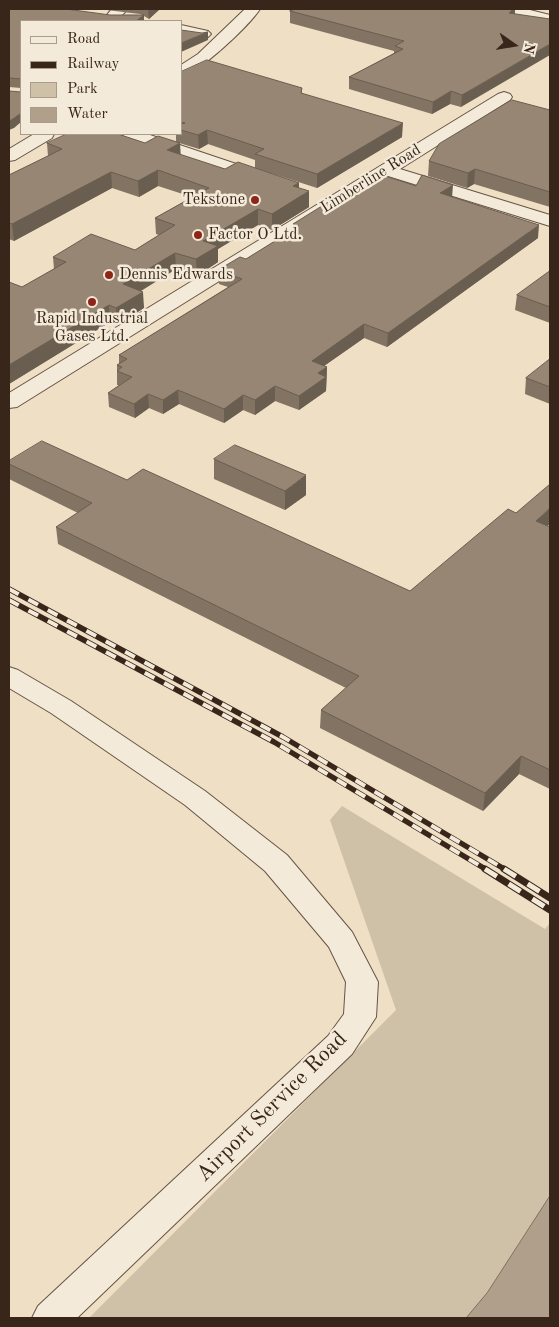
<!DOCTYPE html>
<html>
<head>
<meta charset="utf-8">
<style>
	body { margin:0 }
	#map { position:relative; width:559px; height:1327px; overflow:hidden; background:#eedfc5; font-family:"Old Standard TT",serif }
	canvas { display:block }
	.frame { position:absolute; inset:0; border:10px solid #38261a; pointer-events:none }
	.legend { position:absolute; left:20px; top:20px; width:162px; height:115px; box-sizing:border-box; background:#f4ead9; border:1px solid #a99c8d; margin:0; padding:6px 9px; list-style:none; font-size:15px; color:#38261a }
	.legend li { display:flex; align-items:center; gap:10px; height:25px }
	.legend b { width:25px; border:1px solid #a99c8d }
	.north { position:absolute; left:489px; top:20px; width:50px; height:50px; -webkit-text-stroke:4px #f4ead9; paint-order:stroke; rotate:103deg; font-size:14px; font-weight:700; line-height:20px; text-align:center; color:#38261a }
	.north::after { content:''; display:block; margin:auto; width:18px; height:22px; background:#38261a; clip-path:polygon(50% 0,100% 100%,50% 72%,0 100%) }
</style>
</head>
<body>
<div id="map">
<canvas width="559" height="1327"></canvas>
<div class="frame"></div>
<ul class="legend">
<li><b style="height:6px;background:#f4ead9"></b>Road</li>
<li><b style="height:6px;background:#38261a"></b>Railway</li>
<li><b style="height:14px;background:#cfc0a8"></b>Park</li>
<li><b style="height:14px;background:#b0a08b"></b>Water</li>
</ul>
<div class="north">N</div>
</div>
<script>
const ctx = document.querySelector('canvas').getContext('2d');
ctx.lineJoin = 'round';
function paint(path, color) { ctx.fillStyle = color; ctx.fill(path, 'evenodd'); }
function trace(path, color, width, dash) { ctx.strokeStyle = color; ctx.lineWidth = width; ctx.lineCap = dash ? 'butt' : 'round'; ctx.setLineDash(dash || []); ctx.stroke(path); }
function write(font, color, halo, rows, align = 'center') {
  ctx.font = font + ' "Old Standard TT",serif'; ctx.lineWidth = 5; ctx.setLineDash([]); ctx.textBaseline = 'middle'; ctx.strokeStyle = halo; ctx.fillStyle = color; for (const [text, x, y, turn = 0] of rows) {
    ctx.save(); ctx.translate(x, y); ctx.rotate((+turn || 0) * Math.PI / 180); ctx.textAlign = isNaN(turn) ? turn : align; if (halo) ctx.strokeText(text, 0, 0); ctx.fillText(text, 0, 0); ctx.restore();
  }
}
paint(new Path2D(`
	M342,806L545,929L550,923V1318H89L396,1010L330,820Z`), '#cfc0a8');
const water = new Path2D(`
	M550,1196V1318H466L487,1293Z`);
paint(water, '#b0a08b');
trace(water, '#806f5e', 1);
const minor = new Path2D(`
	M112,9H128L117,20H107L105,17Z
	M245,9H260C249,26 200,72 181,77V65L198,54Z
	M502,9H526L550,15V23L504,12Z
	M181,25L208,31L211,34L208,37L203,39L181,34Z
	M504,92L510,94L512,97L510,100L400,169L550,215V226L388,176L17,407L9,408V393L498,94Z
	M34,134H54L52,138L15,160L9,161V149Z
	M123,134H147L269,175L272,179L269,183L263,184L257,183L125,138Z
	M9,667L18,670L71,701L205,791L287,855L352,932L378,982L376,1017L352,1054L77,1318H32L38,1306L328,1036L344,1014L346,982L329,947L265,871L185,805L51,713L9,688Z`);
trace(minor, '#665445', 2);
paint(minor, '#f4ead9');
const railFar1 = new Path2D(`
	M9,589L283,737L506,870
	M9,600L274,742L487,870`);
const rail = new Path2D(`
	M485,869L550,910
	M504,869L550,898`);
trace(railFar1, '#38261a', 5.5);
trace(rail, '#38261a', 7);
trace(railFar1, '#f4ead9', 4, [11]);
trace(rail, '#f4ead9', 5, [14]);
paint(new Path2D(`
	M9,9L110,15H142L140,14L98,9H160L149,19L144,16V21H21V88L9,87Z
	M295,9H515V14L461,107L450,104L432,114L349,89V77L394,53V51L290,23V11Z
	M181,72L302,88V93L402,137L317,188L255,168V160L208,144L199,149L176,142V134H181Z
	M550,110V207L474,184L467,188L428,176L429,161Z
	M47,143L181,155L225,169L299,183V188L309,207L272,230L258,225L218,249V262L197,276L176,269L141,291L144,308L117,325L110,322L9,384V282L22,287L54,269L53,257L135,250L159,235L156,234L155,218L192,197L158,186L139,197L112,188L14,241L9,239V175L48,156Z
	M452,197L538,238L387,347L364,338L324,366L327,367L326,391L299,410L275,401L255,415L243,410L224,423L179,404L163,414L149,408L135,418L109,407L108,393L119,385H117V365L119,364V355L228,287L219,284L218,270L246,259L293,230V224L336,203Z
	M550,271V323L515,310L517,295Z
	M550,359V404L525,394L526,378Z
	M214,459L306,495L285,510L214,479Z
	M9,461L127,480L410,591L548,526L550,527V789L519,774L483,811L320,728L321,710L346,688L58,544L56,527L78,513L9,479Z`), '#827363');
paint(new Path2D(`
	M151,9H160L149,19L148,11Z
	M513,9H515V17L509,13Z
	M144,15V21H136Z
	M208,32V40L181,52V43Z
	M550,44V55L461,107L462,95Z
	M451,91L450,104L432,114L433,102Z
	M21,113V122L14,128L9,130V121Z
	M403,123L402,137L317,188V174Z
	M207,130L208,144L199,149L198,135Z
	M180,143L181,159L167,150Z
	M475,169L474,184L467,188L468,173Z
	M158,170V186L139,197L138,181Z
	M111,172L112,188L14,241L12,224Z
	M299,183V197L309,191V207L272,230V214L293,186Z
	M453,185L452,198L440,193Z
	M258,209V225L218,249V262L197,276L196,259L203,241Z
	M539,225L538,238L387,347L388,333Z
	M175,253L176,269L124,301L123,284Z
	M143,292L144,308L117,325L116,308Z
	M109,305L110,322L9,384V365Z
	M364,324V338L311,375L312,361Z
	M327,367L326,391L299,410V396L318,373Z
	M275,386V401L255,415V400Z
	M178,390L179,404L163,414V400Z
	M148,394L149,408L135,418L134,404Z
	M243,395V410L224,423V409Z
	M306,475V495L285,510V491Z
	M550,508V524L534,538L536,521Z
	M521,756L519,774L483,811L485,793Z`), '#6a5e50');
const building = new Path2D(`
	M9,9H66L110,15H144L136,21H21V79L9,78Z
	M295,9H513L509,13L550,19V44L462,95L451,91L433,102L349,77L403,49L395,46L404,41L290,11Z
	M181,30L202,33L208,32L181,43Z
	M207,60L302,88L301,93L403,123L317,174L255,154L264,149L207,130L198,135L181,130V124L185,123L181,122V72Z
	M9,91L21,92V113L13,119L9,121Z
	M512,100L550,110V192L475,169L468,173L429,161L439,144Z
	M67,134H118L145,143L158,136L180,143L167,150L225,169L238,162L299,183L293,186L309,191L272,214L258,209L203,241L218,246L196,259L175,253L123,284L143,292L116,308L109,305L9,365V282L22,287L66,262L53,257L91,234L135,250L175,225L155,218L209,188L158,170L138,181L111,172L12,224L9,223V175L62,149L47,143Z
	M382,175L416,186L422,175L453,185L440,193L539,225L388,333L364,324L312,361L327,367L318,373L326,377L299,396L275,386L255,400L243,395L224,409L178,390L163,400L148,394L134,404L108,393L132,377L117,371L122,367L117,365L127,359L119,355L242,279L218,270L240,257L246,259L299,226L293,224L330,201L336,203Z
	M550,271V307L517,295Z
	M550,359V387L526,378Z
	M42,441L127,480L143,469L410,591L508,509L516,513L550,484V508L536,521L550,527V770L521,756L485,793L321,710L359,676L56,527L92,503L9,464V461Z
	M235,445L306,475L285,491L214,459Z`);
paint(building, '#978673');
trace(building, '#6a5e50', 1);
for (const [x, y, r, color] of [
	[255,200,5,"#8f2418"],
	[198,235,5,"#8f2418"],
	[109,275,5,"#8f2418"],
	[92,302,5,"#8f2418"]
]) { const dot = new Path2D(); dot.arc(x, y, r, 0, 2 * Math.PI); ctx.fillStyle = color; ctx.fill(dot); trace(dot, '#f4ead9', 2); }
write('16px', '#38261a', '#f4ead9', [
	["Limberline Road",371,179,-32]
]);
write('16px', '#38261a', '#f4ead9', [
	["Tekstone",245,200,"right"],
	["Factor O Ltd.",208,235],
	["Dennis Edwards",119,275],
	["Rapid Industrial",92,319,"center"],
	["Gases Ltd.",92,337,"center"]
], 'left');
write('22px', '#38261a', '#f4ead9', [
	["Airport Service Road",272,1107,-45]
]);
</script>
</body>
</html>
